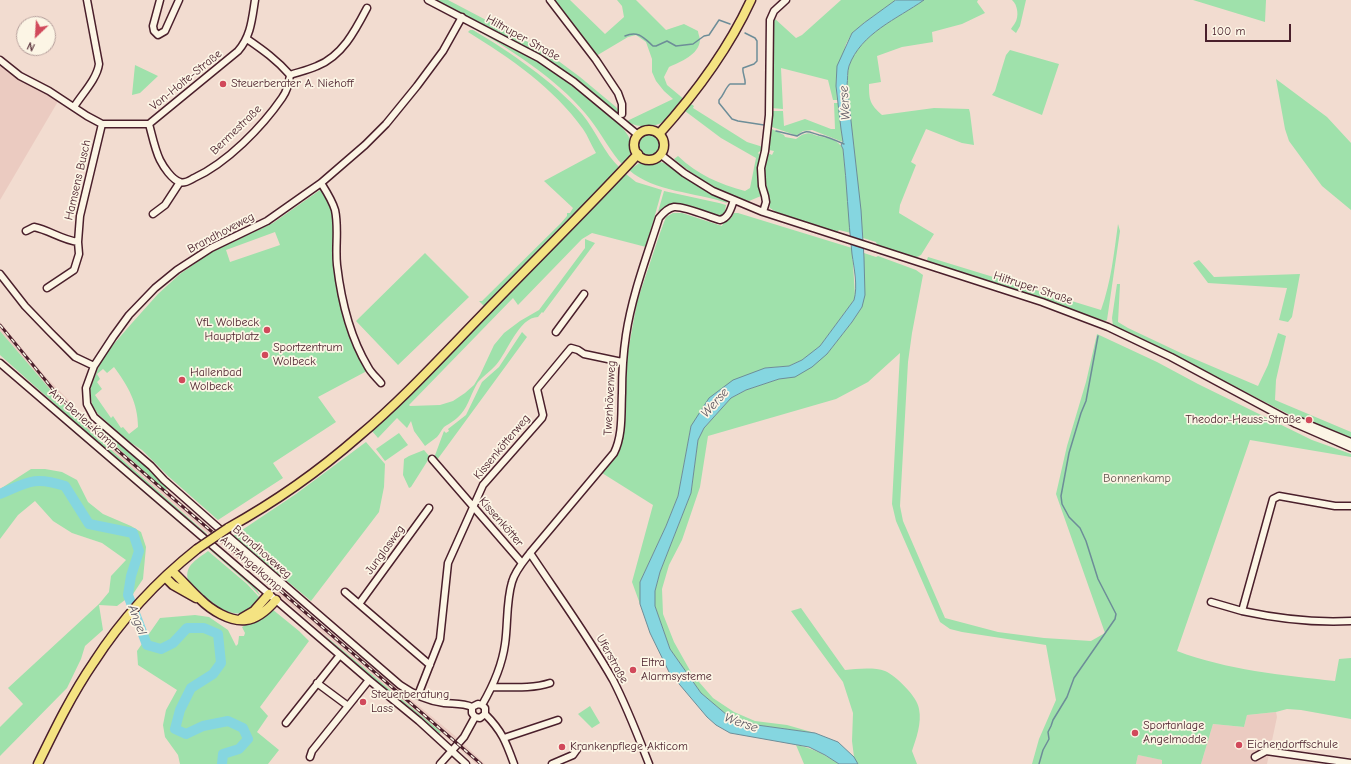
<!DOCTYPE html>
<html>
<head>
<meta charset="utf-8">
<style>
	body { margin:0 }
	#map { position:relative; width:1351px; height:764px; overflow:hidden; background:#f2dcd0; font-family:"Comic Neue",sans-serif }
	canvas { display:block }
	.north { position:absolute; left:16px; top:16px; width:40px; height:40px; box-sizing:border-box; background:#fcf5e5; border:1px solid #b59f9b; border-radius:50%; rotate:205deg; font-size:11px; font-weight:700; line-height:16px; text-align:center; color:#4a1f2b }
	.north::after { content:''; display:block; margin:auto; width:14px; height:18px; background:#d1495b; clip-path:polygon(50% 0,100% 100%,50% 72%,0 100%) }
	.scale { position:absolute; left:1205px; top:24px; width:86px; height:18px; box-sizing:border-box; border:2px solid #4a1f2b; border-top:0; padding-left:5px; font-size:12px; line-height:14px; white-space:nowrap; color:#4a1f2b; -webkit-text-stroke:3px #fcf5e5; paint-order:stroke }
</style>
</head>
<body>
<div id="map">
<canvas width="1351" height="764"></canvas>
<div class="north">N</div>
<div class="scale">100 m</div>
</div>
<script>
const ctx = document.querySelector('canvas').getContext('2d');
ctx.lineJoin = 'round';
function paint(path, color) { ctx.fillStyle = color; ctx.fill(path, 'evenodd'); }
function trace(path, color, width, dash) { ctx.strokeStyle = color; ctx.lineWidth = width; ctx.lineCap = dash ? 'butt' : 'round'; ctx.setLineDash(dash || []); ctx.stroke(path); }
function write(font, color, halo, rows, align = 'center') {
  ctx.font = font + ' "Comic Neue",sans-serif'; ctx.lineWidth = 3.5; ctx.setLineDash([]); ctx.textBaseline = 'middle'; ctx.strokeStyle = halo; ctx.fillStyle = color; for (const [text, x, y, turn = 0] of rows) {
    ctx.save(); ctx.translate(x, y); ctx.rotate((+turn || 0) * Math.PI / 180); ctx.textAlign = isNaN(turn) ? turn : align; if (halo) ctx.strokeText(text, 0, 0); ctx.fillText(text, 0, 0); ctx.restore();
  }
}
paint(new Path2D(`
	M0,60L60,98L0,200Z
	M0,322L45,376L97,429L319,623L454,735L485,764H476L450,740L317,628L92,433L61,402L0,331Z
	M1276,712L1277,717L1267,764H1201L1213,724L1244,727L1247,715Z
	M1138,755L1163,760L1162,764H1136Z`), '#ebcbc1');
paint(new Path2D(`
	M435,0H448L545,51L580,77L616,107L627,121L673,99L664,91L656,81L652,72V59L646,42L636,35L628,37L596,56L554,0H570L605,34L624,17L622,6L617,0H636L666,30L684,24L698,31C698,33 700,38 700,40C699,55 680,62 669,67L664,77L667,85L685,100C674,112 665,126 648,126C638,126 635,126 627,121L626,122L546,59L529,49Z
	M841,0H896L864,23L852,33L846,44L836,78L837,100H833L828,80L781,68L783,109L771,108L772,21L774,18L796,38L802,35Z
	M924,0H978L977,2L985,13L962,24L932,32L933,42L902,47L877,56L881,82L869,84C869,101 870,104 882,115L934,108L969,109L970,113L974,145L962,143L926,129L911,162L916,165L900,205L899,213L934,234L921,255L915,258L877,245L876,242L863,238L847,85C848,79 847,72 849,66C861,33 897,19 924,0Z
	M1012,0H1026L1020,26L1016,33L1011,29C1012,27 1014,25 1015,23C1019,17 1018,5 1012,0Z
	M1194,0H1266L1265,22L1193,0Z
	M470,26L475,27L536,59L556,73L620,125C633,140 637,149 623,165L619,161C607,146 598,128 585,113C557,79 508,48 470,26Z
	M470,30H473C510,52 553,81 582,114C596,131 604,153 620,168L485,307L479,301H482L561,223L567,216V213H570L573,208L544,181L596,153C591,145 588,136 583,129C553,87 510,58 468,32Z
	M1010,50L1059,64L1042,115L992,95L995,91L1006,55Z
	M135,65L158,76L140,93L132,95Z
	M1276,79L1327,117L1351,143V210L1322,186L1289,141L1285,129Z
	M834,103H838L843,142L812,130L803,131L797,135H795L772,127L771,111H783L784,126L805,119L831,129H835Z
	M691,104L694,106L693,108L747,142L763,147L762,151H760L758,153L762,157C761,163 759,170 759,177C758,183 762,190 761,196L749,201C721,194 696,177 674,159L678,156C698,175 719,184 745,191L750,188L756,158L721,138L685,111Z
	M772,129L784,135L785,137L796,139C799,137 802,134 805,134C810,132 813,135 818,136C827,138 838,139 843,149L851,233L839,230L837,232L776,212L770,208L769,196L765,179L764,169L767,154L768,153L772,155L774,151L769,150L768,148Z
	M638 145a11 11 0 1 1 22 0a11 11 0 1 1-22 0Z
	M641,162H660L664,163L697,185L726,200L727,203C695,192 654,192 629,170Z
	M626,174L636,182L662,190L646,247L592,233L582,239L518,305L513,298L409,405L410,406L440,405L453,401L465,393L474,385L480,375L494,345L504,333L520,321L539,310L585,248V239L595,243L543,313L542,312L538,317C519,317 507,353 496,365C491,371 483,376 478,382C471,393 469,405 461,414C456,420 450,423 444,427C441,430 440,434 437,437C433,440 429,443 425,446L414,431L411,421L407,428L397,418L378,438L372,431L566,236Z
	M320,190L322,191L327,197L332,212L336,233V264L348,320L368,368L365,372L318,397L336,422L273,463L283,478L218,520L168,476L142,450L128,441L98,414L92,405L90,389L99,366L106,353L132,323L158,294L180,274L210,253L273,223ZM275,232L280,245L230,262L226,250ZM114,367C128,386 138,403 138,427L129,434L123,427L121,428L113,416L111,418L95,395L102,389L97,382L100,379L97,374L103,369L107,373Z
	M664,191L719,203L726,205L725,211L723,215L718,216C699,209 674,195 658,212Z
	M673,213H682L722,226L723,223L731,218L734,213H738L852,248L855,295L854,300L820,346L812,353L802,360L789,366L765,368L691,426L678,496L666,526L640,582V604L632,582L653,505L602,473L620,449L624,433L626,363L637,302L660,233L666,217Z
	M1118,224L1120,231L1107,320L1105,321L930,262L927,260L928,257L1101,310C1111,282 1114,253 1118,224Z
	M425,253L469,297L398,365L356,321Z
	M864,253L876,257L878,256L916,270L923,275L912,333L908,362L900,506L903,521L945,618L998,632L1044,638L1091,641L1105,633L1056,494L1067,446L1086,382L1097,334L1157,362L1198,384L1312,440L1351,454V457L1250,440L1177,651C1227,670 1282,675 1335,681L1339,659L1351,658V719L1301,710L1287,709L1276,712L1247,715L1244,727L1213,724L1201,764H1162V760L1138,755L1136,764H1032L1039,739L1056,700L1046,645L962,632L950,629L940,622L896,521L892,504L900,353L868,382L836,399L708,436L700,487L682,540L669,565L662,589L663,614L674,642L692,674L713,698L734,712L755,721L787,725L815,733L757,725L743,721L727,715L701,693L670,649L655,606V591L660,572L691,493L698,440L704,428L731,398L746,390L779,379L827,354L852,322L862,307Z
	M1199,260L1214,277L1300,274L1292,317L1288,322L1279,320L1287,288L1208,283L1193,263Z
	M1117,284H1120L1118,322L1128,328L1183,354L1258,386L1268,365L1278,333L1286,336L1276,380L1275,400L1351,432V439L1303,418L1294,417L1135,335L1113,326L1112,318Z
	M0,331L61,402L92,433L207,534L206,535L56,407L57,406L0,355Z
	M522,332L527,337L437,460L434,458L444,431L446,433L449,431L448,429L466,415L482,382L499,367Z
	M63,421L184,525V527L62,422Z
	M100,426L148,467L168,488L165,490L97,429Z
	M399,433L408,445L385,461L376,449Z
	M366,442L385,464L384,487L379,512L311,601L233,536L296,494Z
	M424,450L430,457L411,487L409,488L403,475L404,459L409,456Z
	M31,469H45L62,472L77,480L88,502L103,514L131,526L141,532L146,547L143,579L133,594L117,606L99,605L103,630L85,646L81,659L67,688L0,756V727L23,704L8,688L99,604L109,592L111,576L126,560L102,543L72,533L53,521L35,501L18,515L0,539V489Z
	M212,549C221,557 258,585 260,596L250,585L210,550Z
	M208,551L247,584L260,598C240,634 205,598 188,580C184,565 198,559 208,551Z
	M801,608L845,670C856,669 874,667 885,671C896,676 918,697 919,709C922,723 916,739 912,751L917,764H858L854,757L852,741L853,713L843,682L791,611Z
	M272,609L299,631L309,641L260,707L268,716L257,732L279,750L268,764H180L178,755L165,737L163,725L166,710L177,690L138,665L137,651L160,618L195,615L209,617L228,630L236,646L238,644L239,636H244L245,633L242,627L261,617Z
	M322,633L441,732L439,734L339,649Z
	M590,706L600,723L592,728L578,714Z
	M796,745C813,748 825,755 839,764H804Z`), '#9fe1ab');
const water = new Path2D(`
	M896,0H924C897,19 861,33 849,66C847,72 848,79 847,85L861,210L864,258L865,295L862,307L852,322L827,354L812,367L795,377L779,379L746,390L731,398L704,428L698,440L691,493L660,572L655,591V606L670,649L701,693L727,715L757,725L815,733L838,742L854,757L858,764H839L825,755L809,747L730,733L716,725L707,717L669,672L650,633L640,604V582L666,526L678,496L691,426L709,398L733,380L765,368L789,366L802,360L820,346L854,300C858,286 854,268 852,254C848,219 847,184 843,149L841,145L843,142L841,129L836,86L837,66L852,33L864,23Z`);
paint(water, '#85d6e0');
trace(water, '#6d8d98', 1);
trace(new Path2D(`
	M745,33L755,38L757,41V61L754,64L743,68C742,73 746,79 745,84H730C725,88 724,95 719,100V103L732,119L738,121L764,125
	M625,36C638,30 644,38 653,46H656L667,41L676,46L693,44L704,36L709,35L719,20L730,24
	M776,131L797,136C808,129 808,132 819,135C828,137 835,140 844,144
	M1039,764L1043,750L1049,739L1048,732L1051,726L1053,720L1067,697L1074,678L1115,619L1116,614L1098,579L1086,541L1080,528L1069,517L1062,504L1061,496L1069,453L1081,413L1086,401L1098,336`), '#6d8d98', 1.5);
trace(new Path2D(`
	M0,494C28,482 34,476 65,486L89,524L133,533L139,551L131,576L128,595L147,645L161,649L173,643L187,628H204L218,634L221,663L213,674L191,688L180,710L175,729L186,734L203,726L228,721L243,728L248,739L239,749L223,754L222,764`), '#85d6e0', 10);
const minor = new Path2D(`
	M160,0L153,26L154,31L158,35L165,31L179,0
	M428,0L539,58L574,82L638,135
	M550,0L596,60L618,93L622,104V114
	M462,17L443,51L417,86L386,124L365,145L321,183L267,221L211,248L177,270L155,288L129,315L113,337L94,366L86,388L87,404L94,417L151,466L164,480L215,525L400,685C413,694 428,701 444,703C454,704 463,703 472,707
	M0,60L20,76L49,91L87,116L102,124H149L238,51C251,36 252,19 255,0
	M290,75C299,72 308,70 317,66C342,56 355,31 367,8
	M74,107C82,94 97,79 99,64L87,0
	M149,124C152,135 155,150 160,160C163,166 172,180 180,182C185,184 190,180 194,178C227,163 262,127 282,98C287,91 289,84 290,75C277,60 263,50 247,39
	M660,154L684,173L713,191L763,212L1042,302L1108,327L1171,357L1296,424L1351,448
	M321,183C326,191 332,200 335,210C339,228 335,247 337,265C341,299 350,337 368,367C371,373 377,378 381,383
	M763,212L766,202L765,196L762,186L761,168L765,151L769,115L770,20L774,11L786,0
	M153,214L165,205L180,182
	M26,231L34,227C49,230 62,240 78,242
	M0,274L25,306L50,332L75,357L94,366
	M47,288L74,270L79,254L78,242L80,216L102,124
	M556,332L584,294
	M0,363L369,680L419,721L466,764
	M1300,421L1351,442
	M432,459L522,563
	M1351,506H1335L1279,496L1273,499L1242,611C1279,619 1313,623 1351,621
	M530,553C558,595 588,636 613,680C627,707 638,736 649,764
	M345,592L430,665
	M1211,602L1242,611
	M359,604L429,508
	M317,683L348,706
	M492,687C511,687 532,689 550,683
	M418,695L440,639L448,563L483,485L542,418L543,415L537,389L571,348L578,350L584,354L622,362
	M482,705C493,686 502,666 505,644C508,624 506,602 512,582C515,571 523,562 530,553L614,453C623,435 621,413 622,393C622,374 623,355 626,335C632,295 647,256 659,218C663,213 668,208 674,207C685,206 709,217 720,220C729,218 731,208 734,200
	M485,714L480,718L475,717L472,713V707L478,704L482,705L485,708V714C502,731 506,742 514,764
	M286,723L340,655
	M504,738L558,720
	M310,757L312,751L369,680
	M1255,757L1266,751L1351,763
	M440,764L464,737L475,717
	M552,764L573,755L578,748`);
const major = new Path2D(`
	M634 145a15 15 0 1 1 30 0a15 15 0 1 1-30 0Z
	M659,134C696,93 728,50 751,0
	M228,528C275,502 319,471 359,436C403,399 442,356 482,315C534,261 587,209 638,154
	M172,571C182,580 190,590 200,599C211,610 230,622 246,620C257,619 269,608 276,600
	M165,577L173,585L196,598
	M242,618L254,611L269,594
	M38,764C55,729 72,694 94,662C121,620 158,580 197,549`);
trace(minor, '#4a1f2b', 9);
trace(major, '#4a1f2b', 11);
trace(minor, '#fcf5e5', 6);
trace(major, '#f4e382', 8);
const rail = new Path2D(`
	M0,325L56,393L87,424L481,764`);
trace(rail, '#4a1f2b', 3);
trace(rail, '#fcf5e5', 1.5, [4.5]);
const majorBridge = new Path2D(`
	M197,549L228,528`);
trace(majorBridge, '#4a1f2b', 11, []);
trace(majorBridge, '#f4e382', 8);
for (const [x, y, r, color] of [
	[223,84,4,"#d1495b"],
	[267,330,4,"#d1495b"],
	[265,355,4,"#d1495b"],
	[182,380,4,"#d1495b"],
	[1309,420,4,"#d1495b"],
	[633,670,4,"#d1495b"],
	[363,702,4,"#d1495b"],
	[1135,733,4,"#d1495b"],
	[1239,745,4,"#d1495b"],
	[562,747,4,"#d1495b"]
]) { const dot = new Path2D(); dot.arc(x, y, r, 0, 2 * Math.PI); ctx.fillStyle = color; ctx.fill(dot); trace(dot, '#fcf5e5', 1.5); }
write('12px', '#4a1f2b', '#fcf5e5', [
	["Hiltruper Straße",523,38,29],
	["Von-Holte-Straße",186,80,-39],
	["Bermestraße",236,130,-44],
	["Hamsens Busch",78,180,-77],
	["Brandhoveweg",221,233,-28],
	["Hiltruper Straße",1033,288,18],
	["Twenhövenweg",610,398,-87],
	["Am Berler Kamp",83,419,41],
	["Kissenkötterweg",502,447,-50],
	["Kissenkötter",501,522,49],
	["Junglasweg",385,550,-54],
	["Brandhoveweg",262,552,41],
	["Am Angelkamp",251,564,41],
	["Uferstraße",612,659,61]
]);
write('12px', '#4a1f2b', '#fcf5e5', [
	["Steuerberater A. Niehoff",231,84],
	["VfL Wolbeck",259,323,"right"],
	["Hauptplatz",259,337,"right"],
	["Sportzentrum",273,348],
	["Wolbeck",273,362],
	["Hallenbad",190,373],
	["Wolbeck",190,387],
	["Theodor-Heuss-Straße",1301,420,"right"],
	["Eltra",641,663],
	["Alarmsysteme",641,677],
	["Steuerberatung",371,695],
	["Lass",371,709],
	["Sportanlage",1143,726],
	["Angelmodde",1143,740],
	["Eichendorffschule",1247,745],
	["Krankenpflege Akticom",570,747]
], 'left');
write('12px', '#5f504b', '#fcf5e5', [
	["Bonnenkamp",1137,479]
]);
write('italic 13px', '#5c5661', '#fcf5e5', [
	["Werse",845,103,-94],
	["Werse",715,403,-48],
	["Angel",137,620,69],
	["Werse",741,723,19]
]);
</script>
</body>
</html>
